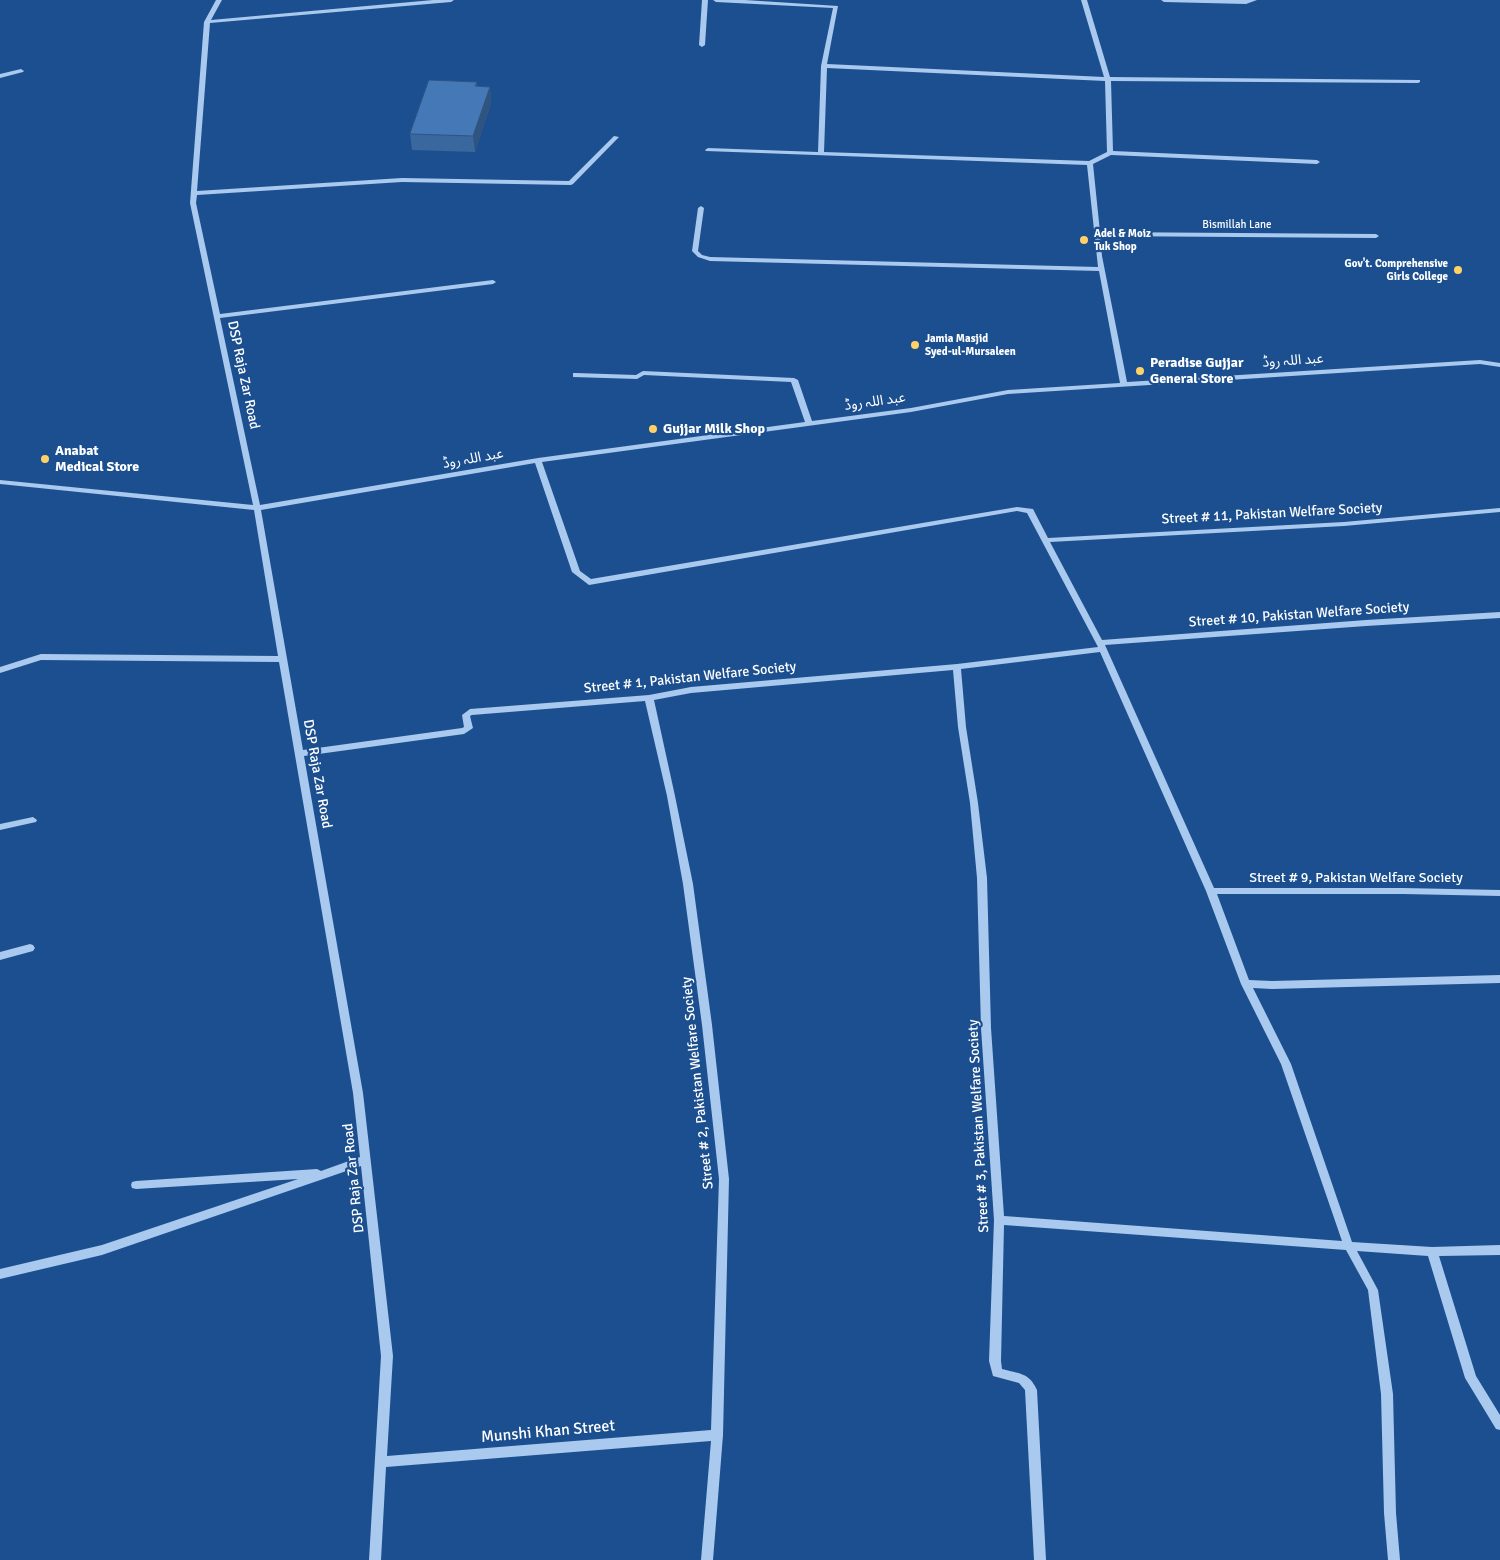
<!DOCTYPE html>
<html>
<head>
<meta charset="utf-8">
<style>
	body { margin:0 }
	canvas { display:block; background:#1b4f8f }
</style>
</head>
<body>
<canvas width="1500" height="1560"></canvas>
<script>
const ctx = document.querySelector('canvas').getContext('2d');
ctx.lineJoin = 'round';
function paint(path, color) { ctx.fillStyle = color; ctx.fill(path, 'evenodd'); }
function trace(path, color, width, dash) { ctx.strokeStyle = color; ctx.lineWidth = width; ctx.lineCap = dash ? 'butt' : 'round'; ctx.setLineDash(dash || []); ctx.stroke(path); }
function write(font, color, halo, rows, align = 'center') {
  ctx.font = font + ' Signika,"Noto Sans Arabic",sans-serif'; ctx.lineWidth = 4.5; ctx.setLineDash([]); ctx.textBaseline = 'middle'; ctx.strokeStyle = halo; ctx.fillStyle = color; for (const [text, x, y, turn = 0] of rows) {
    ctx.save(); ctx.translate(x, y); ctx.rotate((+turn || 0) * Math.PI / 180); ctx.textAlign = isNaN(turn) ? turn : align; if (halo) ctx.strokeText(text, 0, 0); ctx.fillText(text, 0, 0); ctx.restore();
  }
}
paint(new Path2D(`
	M216,0H222L211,20L433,0H454L451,2L210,23L197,191L402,178L569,181L614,136L619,137L573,184L571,185L402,182L197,195L196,203L220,314L493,280L496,282L493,284L220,318L260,505L538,458L805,422L791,382L644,375L637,379L573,377V373H576L636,375L643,371L794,378L798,380L812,421L911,408L1008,390L1120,383L1099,271L710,261L698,257L692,251L698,208L701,206L704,208L698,251L702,255L710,257L1098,267L1087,165L706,151L705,150L708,148L818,152L821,66L833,8L716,2L713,0H745L838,6L827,64L1104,77L1081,0H1087L1110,77L1420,80V82L1418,83L1111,81L1113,151L1317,160L1320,162L1317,164L1111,155L1093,164L1100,232L1376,234L1379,236L1376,238L1100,236L1102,256L1127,382L1480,360L1500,363V367L1480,364L1008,394L911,412L542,462L580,571L591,579L1017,507L1033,509L1048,538L1344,522L1500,508V512L1344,526L1050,542L1102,640L1366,620L1500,612V618L1366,626L1105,645L1214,888H1403L1500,890V896L1403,894H1217L1249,980L1272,981L1500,975V983L1272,989L1253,988L1291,1064L1352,1242L1432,1247L1500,1245V1255L1439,1256L1476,1376L1500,1415V1430L1496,1429L1465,1378L1428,1256L1357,1251L1378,1290L1393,1394L1396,1513L1400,1560H1388L1384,1513L1381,1394L1368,1290L1346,1250L1004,1225L1001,1361L1002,1369C1019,1374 1029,1372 1037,1390L1046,1560H1034L1025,1390L1019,1383L993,1376L989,1361L994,1220L981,1028L977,878L970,803L958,727L953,670L691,693L654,700L675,796L693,884L712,1025L729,1179L723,1435L713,1560H701L711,1441L386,1467L381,1560H369L381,1356L361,1166L102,1255L0,1279V1269L102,1245L298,1179L136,1189L132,1188L131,1185L132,1182L136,1181L317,1169L321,1171L360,1157L353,1093L279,662L41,660L0,673V667L41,654L278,656L254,510L0,484V480L253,505L190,203L204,22ZM827,68L1105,81L1107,152L1089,161L824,152ZM535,463L572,572L589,585L1017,511L1027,513L1098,647L957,664L691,687L649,695L470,709L462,715L464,727L462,728L303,750L261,510ZM1100,652L1206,891L1241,984L1281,1064L1342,1241L1004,1216L991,1028L987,878L978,803L966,727L961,669ZM645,701L667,796L683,884L702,1025L719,1179L711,1430L387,1456L393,1356L363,1093L304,756L464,734L473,728L470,716L472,715Z
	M702,0H708L705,45L702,47L699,45Z
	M1161,0H1257L1246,4L1164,2Z
	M21,69L24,71L23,72L0,78V74Z
	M33,817L37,820L36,822L0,830V824Z
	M30,944L33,945L35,948L33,951L0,960V952Z`), '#a9c9ee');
paint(new Path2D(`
	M477,82V86L490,87L491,103L475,152L412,150L410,134Z`), '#3a679d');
paint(new Path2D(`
	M490,87L491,103L475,152L473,136Z`), '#305480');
const building = new Path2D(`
	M429,80L477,82L475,86L490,87L473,136L410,134Z`);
paint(building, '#4478b7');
trace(building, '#305480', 1);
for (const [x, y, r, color] of [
	[1084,240,5,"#ffd166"],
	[1458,270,5,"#ffd166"],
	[915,345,5,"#ffd166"],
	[1140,371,5,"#ffd166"],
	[653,429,5,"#ffd166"],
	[45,459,5,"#ffd166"]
]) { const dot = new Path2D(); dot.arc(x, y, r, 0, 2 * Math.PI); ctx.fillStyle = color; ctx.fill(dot); trace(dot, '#1b4f8f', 2); }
write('11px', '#fff', '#1b4f8f', [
	["Bismillah Lane",1237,225]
]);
write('bold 11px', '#fff', '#1b4f8f', [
	["Adel & Moiz",1094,234],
	["Tuk Shop",1094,247],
	["Gov't. Comprehensive",1448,264,"right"],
	["Girls College",1448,277,"right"],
	["Jamia Masjid",925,339],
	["Syed-ul-Mursaleen",925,352]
], 'left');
write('14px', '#fff', '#1b4f8f', [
	["عبد اللہ روڈ",1293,361,-4],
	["DSP Raja Zar Road",243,375,78],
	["عبد اللہ روڈ",875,402,-8],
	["عبد اللہ روڈ",473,459,-10],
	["Street # 11, Pakistan Welfare Society",1272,514,-3],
	["Street # 10, Pakistan Welfare Society",1299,615,-4],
	["Street # 1, Pakistan Welfare Society",690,678,-6],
	["DSP Raja Zar Road",317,774,80],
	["Street # 9, Pakistan Welfare Society",1356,878],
	["Street # 2, Pakistan Welfare Society",698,1083,-96],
	["Street # 3, Pakistan Welfare Society",979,1126,-93],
	["DSP Raja Zar Road",354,1178,-96]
]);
write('bold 14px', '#fff', '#1b4f8f', [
	["Peradise Gujjar",1150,363],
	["General Store",1150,379],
	["Gujjar Milk Shop",663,429],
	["Anabat",55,451],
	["Medical Store",55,467]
], 'left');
write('16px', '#fff', '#1b4f8f', [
	["Munshi Khan Street",548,1432,-5]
]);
</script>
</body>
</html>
